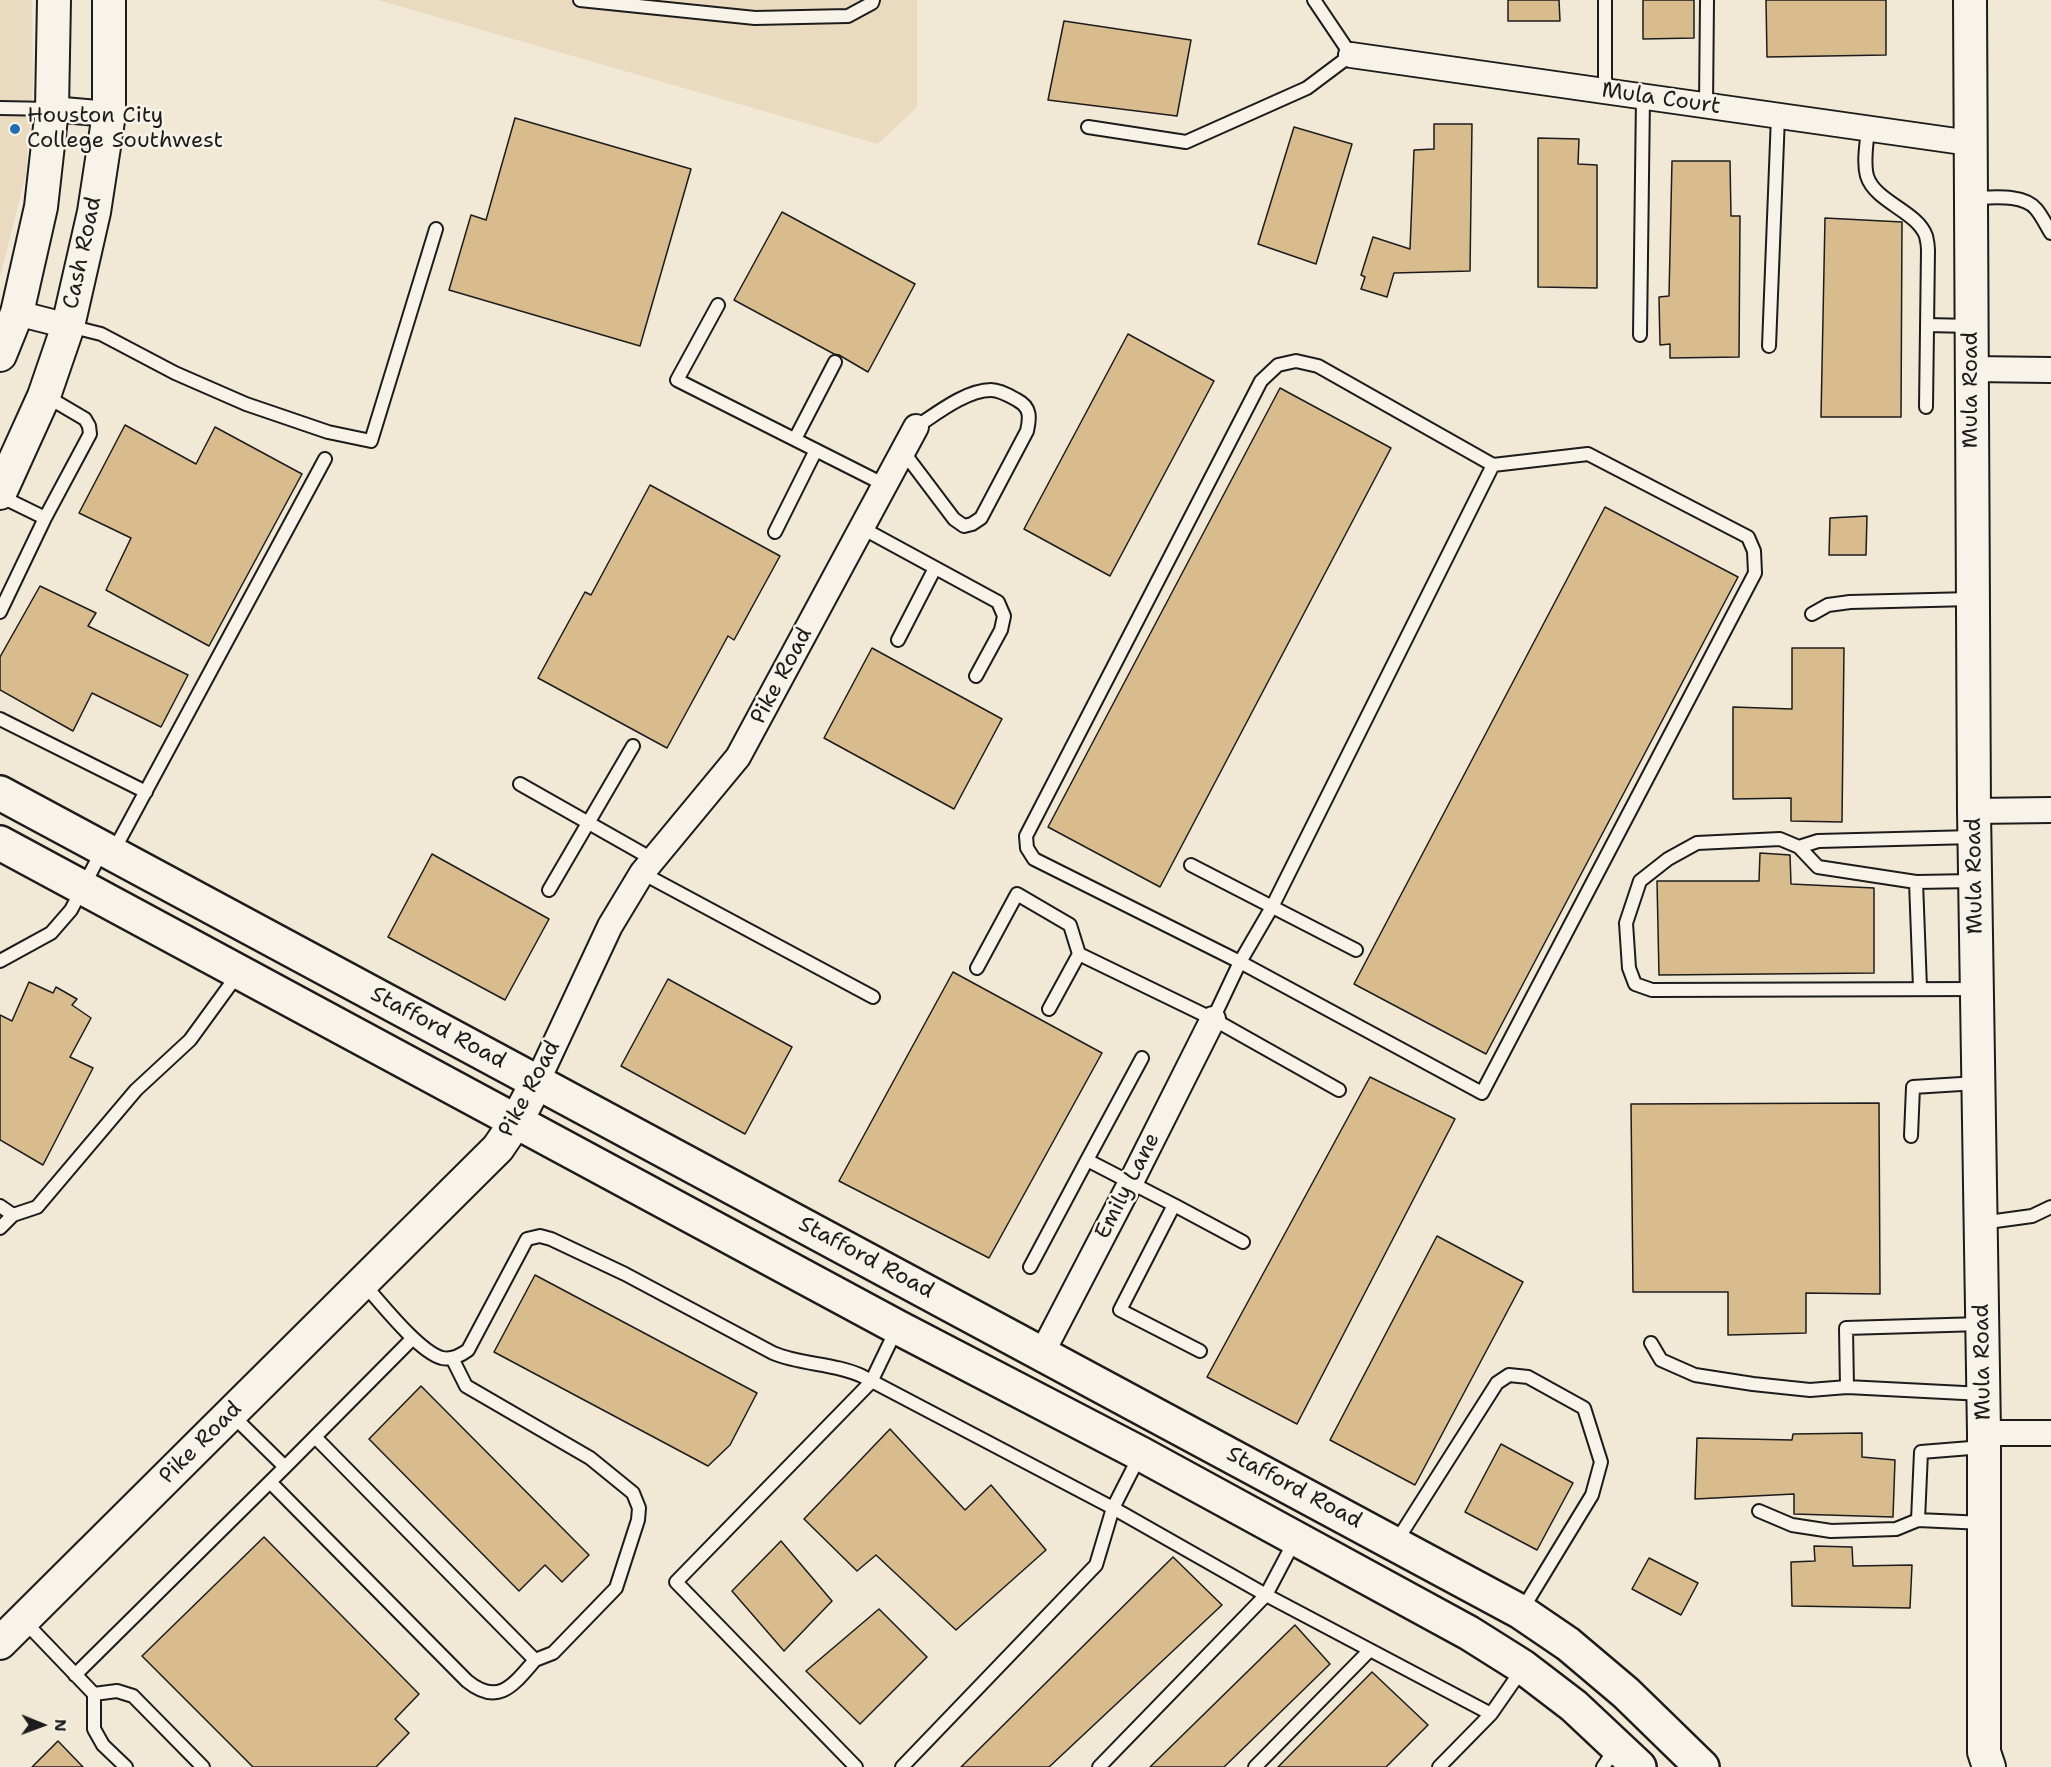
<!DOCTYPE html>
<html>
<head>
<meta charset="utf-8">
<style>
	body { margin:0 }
	#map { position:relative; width:2051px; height:1767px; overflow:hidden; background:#f1e8d6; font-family:"Shantell Sans",sans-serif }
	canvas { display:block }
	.north { position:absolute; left:12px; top:1695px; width:60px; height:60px; -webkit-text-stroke:4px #f7f3e8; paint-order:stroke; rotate:91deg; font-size:16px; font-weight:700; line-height:24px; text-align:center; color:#1c1c1c }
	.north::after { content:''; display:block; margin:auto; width:21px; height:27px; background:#1c1c1c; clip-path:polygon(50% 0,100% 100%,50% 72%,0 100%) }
</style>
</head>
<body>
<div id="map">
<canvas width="2051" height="1767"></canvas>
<div class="north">N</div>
</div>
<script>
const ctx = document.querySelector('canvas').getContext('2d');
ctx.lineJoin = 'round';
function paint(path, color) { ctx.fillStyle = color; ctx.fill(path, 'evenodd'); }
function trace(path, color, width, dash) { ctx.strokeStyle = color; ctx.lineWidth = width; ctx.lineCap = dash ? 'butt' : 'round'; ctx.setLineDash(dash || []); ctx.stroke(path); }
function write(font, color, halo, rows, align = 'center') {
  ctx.font = font + ' "Shantell Sans",sans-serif'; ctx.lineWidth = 5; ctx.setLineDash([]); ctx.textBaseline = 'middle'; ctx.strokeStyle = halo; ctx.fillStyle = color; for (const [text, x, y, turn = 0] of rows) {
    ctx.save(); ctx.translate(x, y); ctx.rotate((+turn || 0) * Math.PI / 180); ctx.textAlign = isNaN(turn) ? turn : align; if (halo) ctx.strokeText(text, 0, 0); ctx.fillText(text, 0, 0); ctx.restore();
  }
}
paint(new Path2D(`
	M0,0H32L33,84L26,174L0,277Z
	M378,0H917V107L878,144Z`), '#eadbc0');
const building = new Path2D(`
	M1508,0H1559L1560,21H1508Z
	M1643,0H1694V38L1643,39Z
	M1766,0H1886V55L1767,57Z
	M1064,21L1191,40L1177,116L1048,100Z
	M515,118L691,169L640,346L449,290L471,215L486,220Z
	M1434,124H1472L1470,271L1394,273L1387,297L1361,289L1365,277L1361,275L1373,237L1410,249L1414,150L1434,149Z
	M1294,127L1352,144L1316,264L1258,244Z
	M1538,138L1579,139L1578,164L1597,165V288L1538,287Z
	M1672,161H1730L1731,216H1740L1739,357L1670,358V344L1660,345L1659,297L1669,296Z
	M782,212L915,284L868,372L839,355L834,354L734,300Z
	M1825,218L1902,222L1901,417H1821Z
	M1128,334L1214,381L1110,576L1024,529Z
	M1280,388L1391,448L1160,887L1048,827Z
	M125,425L196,464L215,427L302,474L209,646L106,590L131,538L79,513Z
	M650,485L780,556L734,640L728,636L667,748L538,678L585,592L591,595Z
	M1605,507L1738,577L1486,1054L1354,984Z
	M1867,516L1866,555H1829L1830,518Z
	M40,586L96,613L88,626L188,675L161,727L92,693L73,731L0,690V657Z
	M872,648L1002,719L954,809L824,738Z
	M1792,648H1844L1842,822L1791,821V798L1733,799V707L1792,709Z
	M1760,853L1790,855L1791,884L1874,888V973L1659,975L1657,881H1759Z
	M432,854L549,919L505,1000L388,937Z
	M953,972L1102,1053L989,1258L839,1181Z
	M668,979L792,1047L745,1134L621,1066Z
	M29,982L53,993L56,987L77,999L72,1005L91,1018L70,1057L93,1068L43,1165L0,1140V1015L12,1021Z
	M1370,1077L1455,1119L1297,1424L1207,1377Z
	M1879,1103L1880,1294L1806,1293V1333L1728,1335V1292H1633L1631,1104Z
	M1437,1236L1523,1282L1415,1485L1330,1440Z
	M535,1275L757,1393L730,1445L708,1466L494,1352Z
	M421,1386L589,1555L562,1582L545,1565L519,1591L369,1439Z
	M890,1429L965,1510L991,1485L1046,1550L956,1630L876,1555L857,1571L804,1519Z
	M1862,1433V1457L1895,1460L1893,1517L1794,1514V1494L1695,1499L1697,1438L1792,1440L1793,1434Z
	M1501,1444L1573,1483L1537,1550L1465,1512Z
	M264,1537L419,1694L395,1719L409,1733L376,1767H253L142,1656Z
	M781,1541L832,1601L784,1651L732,1591Z
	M1814,1546L1852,1547L1853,1566L1912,1565L1910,1608L1792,1606L1791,1562L1815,1561Z
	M1173,1557L1222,1605L1049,1767H961Z
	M1649,1558L1698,1583L1681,1615L1632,1589Z
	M879,1609L927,1657L860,1724L806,1671Z
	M1295,1625L1330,1664L1224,1767H1150Z
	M1372,1672L1428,1725L1386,1767H1278Z
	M58,1741L83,1767H32Z`);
paint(building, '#d9bc8e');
trace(building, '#1c1c1c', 1.5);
const service = new Path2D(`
	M580,0L755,18L848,16L872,3L873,0
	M1605,0V91
	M1706,106L1707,0
	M0,108L52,109
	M1088,127L1186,142L1307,88L1351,55L1314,0
	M1868,128C1867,143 1863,161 1867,176C1875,202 1917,211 1926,236C1927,240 1928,245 1928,250L1926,407
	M1971,198C1990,198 2023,193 2036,209C2042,216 2046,225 2051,233
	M718,305L677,380L885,485
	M1927,325L1971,326
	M69,326L101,334L175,373L246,404L328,432L371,441L436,229
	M1640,335L1643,97
	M1769,346L1778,116
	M1296,361L1318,366L1493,465L1588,454L1748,537L1754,551L1755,573L1482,1093L1240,962L1034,859L1027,848L1026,836L1261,381L1278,365Z
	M795,439L835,362
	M902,450L954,519L964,526L972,524L981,518L1027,431C1030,418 1031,407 1017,400C1010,396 1000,390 991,390C966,390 936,414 916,427
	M0,496L45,518L90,434L89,426L85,419L46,396
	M862,528L998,602L1004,616L1001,630L976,676
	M775,532L816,450
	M0,612L45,518
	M1812,614L1828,605L1850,602L1971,599
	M898,640L935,568
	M0,719L146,792
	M520,784L654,860
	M1799,847L1818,841L1973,837
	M113,852L325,459
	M1191,865L1356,950
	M642,873L873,997
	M1974,881L1916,882L1818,867L1799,847L1780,839L1697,843L1668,859L1640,881L1626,923L1629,968L1635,984L1652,990L1976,989
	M1916,882L1920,988
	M549,890L633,746
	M0,961L51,933L71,910L103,849
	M977,968L1017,894L1070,925L1079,954L1213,1019L1339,1090
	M1049,1009L1079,954
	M1213,1019L1240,962L1272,907L1493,465
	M1142,1058L1087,1160L1174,1205L1120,1310L1200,1351
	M1911,1136L1913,1087L1977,1083
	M1174,1205L1243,1242
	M0,1206L13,1215L37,1207L136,1090L190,1040L238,974
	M1981,1223L2032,1216L2051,1207
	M0,1228L13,1215
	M1030,1267L1087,1160
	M363,1283C380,1302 419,1352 442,1358C452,1360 460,1356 468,1350L527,1239L540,1236L551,1239L625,1274L773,1353C801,1365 834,1363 862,1376L1113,1508L1266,1595L1295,1540
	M1981,1324L1846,1328L1847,1387L1983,1394
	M1651,1343L1661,1360L1695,1375L1753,1384L1810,1390L1847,1387
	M452,1358L466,1386L590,1458L633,1493L639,1508L638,1520L616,1588L553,1653L535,1660
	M232,1415L285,1467L413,1338
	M1983,1447L1921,1452L1918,1520L1984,1523
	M270,1482L467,1681C499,1707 514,1684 535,1660L315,1437
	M1759,1511L1792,1525L1831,1531L1896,1529L1918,1520
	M1396,1542L1497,1383L1509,1375L1528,1377L1584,1408L1601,1462L1592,1495L1522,1610
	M24,1621L94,1694V1729L103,1745L126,1767
	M75,1675L285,1467
	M94,1694L117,1691L133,1696L203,1767
	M856,1767L676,1582L871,1382L897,1328
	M902,1767L1096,1565L1113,1508L1140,1455
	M1099,1767L1266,1595L1491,1714L1523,1668
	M1255,1767L1370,1650
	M1439,1767L1491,1714
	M1603,1767L1616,1748`);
const minor = new Path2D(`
	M1351,55L1970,143
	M52,109L109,114
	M17,313L68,326
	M1971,369L2051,370
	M1974,811L2051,810
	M537,1082L610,926L642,873L738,757L916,427
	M1042,1353L1131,1182L1213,1019
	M1984,1433H2051`);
const tertiary = new Path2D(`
	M1970,0L1974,811L1984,1433V1752L1989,1767
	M0,355L17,313L41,207L52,109L54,0
	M0,493L44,396L68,326L94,212L109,114V0
	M0,1643L498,1148L517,1120L537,1082`);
const secondary = new Path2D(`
	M0,793L1521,1612L1568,1644L1626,1693L1702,1767
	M0,843L897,1327L1141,1454L1469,1633L1523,1667L1574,1706L1639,1767`);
trace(service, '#1c1c1c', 16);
trace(minor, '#1c1c1c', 28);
trace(tertiary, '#1c1c1c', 36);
trace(secondary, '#1c1c1c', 38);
trace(service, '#f7f3e8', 12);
trace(minor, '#f7f3e8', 24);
trace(tertiary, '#f7f3e8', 32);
trace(secondary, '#f7f3e8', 33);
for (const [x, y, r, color] of [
	[15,129,6,"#1f6fb2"]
]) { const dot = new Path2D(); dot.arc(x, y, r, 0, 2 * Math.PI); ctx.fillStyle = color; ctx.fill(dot); trace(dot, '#f7f3e8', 2); }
write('22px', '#1c1c1c', '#f7f3e8', [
	["Mula Court",1661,99,8],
	["Cash Road",83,253,-78],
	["Mula Road",1971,390,-90],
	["Pike Road",782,676,-62],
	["Mula Road",1975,876,-91],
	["Stafford Road",438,1028,28],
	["Pike Road",530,1089,-62],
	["Emily Lane",1128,1186,-63],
	["Stafford Road",866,1258,28],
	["Mula Road",1983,1362,-91],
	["Pike Road",201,1443,-45],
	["Stafford Road",1294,1488,28]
]);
write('22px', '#1c1c1c', '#f7f3e8', [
	["Houston City",27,116],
	["College Southwest",27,141]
], 'left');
</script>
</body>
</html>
